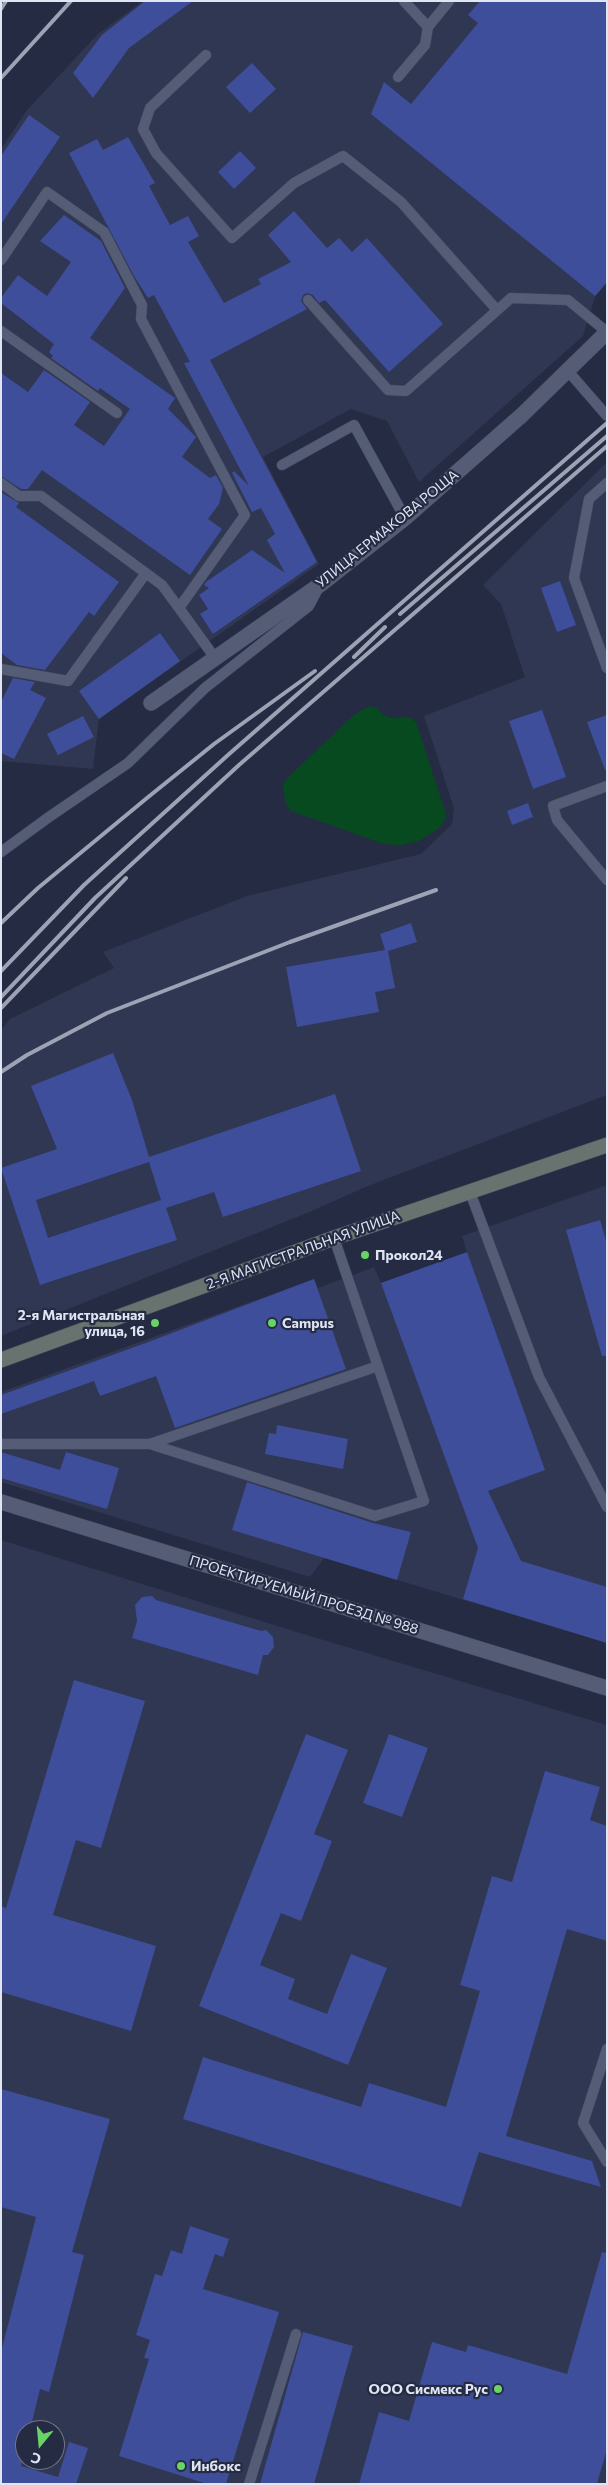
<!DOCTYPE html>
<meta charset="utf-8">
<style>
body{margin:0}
#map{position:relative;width:608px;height:2485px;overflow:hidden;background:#252b42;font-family:Commissioner,sans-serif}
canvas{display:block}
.frame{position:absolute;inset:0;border:2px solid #e0e5f4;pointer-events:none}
.north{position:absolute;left:15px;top:2420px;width:50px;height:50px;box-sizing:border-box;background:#252b42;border:1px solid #707589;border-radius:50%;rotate:197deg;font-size:14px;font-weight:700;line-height:20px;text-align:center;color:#e0e5f4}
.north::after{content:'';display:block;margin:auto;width:18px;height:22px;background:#68d465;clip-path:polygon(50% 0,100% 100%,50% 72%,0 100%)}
</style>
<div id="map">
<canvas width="608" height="2485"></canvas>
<div class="frame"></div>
<div class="north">С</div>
</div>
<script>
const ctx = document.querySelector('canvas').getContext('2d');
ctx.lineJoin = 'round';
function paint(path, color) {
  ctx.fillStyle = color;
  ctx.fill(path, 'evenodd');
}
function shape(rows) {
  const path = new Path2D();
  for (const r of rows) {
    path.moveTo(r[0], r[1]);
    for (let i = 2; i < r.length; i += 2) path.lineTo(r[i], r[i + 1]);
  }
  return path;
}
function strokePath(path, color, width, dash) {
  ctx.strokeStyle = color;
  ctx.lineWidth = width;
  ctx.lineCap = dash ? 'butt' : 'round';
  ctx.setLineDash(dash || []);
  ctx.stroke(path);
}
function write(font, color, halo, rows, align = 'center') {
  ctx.font = font + ' Commissioner,sans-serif';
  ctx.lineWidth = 4.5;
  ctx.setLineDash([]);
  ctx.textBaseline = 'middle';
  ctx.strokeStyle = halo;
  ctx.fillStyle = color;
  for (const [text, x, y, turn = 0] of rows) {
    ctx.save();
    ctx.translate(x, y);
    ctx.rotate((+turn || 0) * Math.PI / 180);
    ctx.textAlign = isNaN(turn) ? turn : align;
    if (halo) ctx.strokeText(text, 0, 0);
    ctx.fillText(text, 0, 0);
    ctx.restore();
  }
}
paint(shape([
 [143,1,607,1,607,283,595,297,583,336,419,482,387,421,351,409,263,457,319,564,99,719,93,769,1,761,1,149,27,110,98,34],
 [607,462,607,1095,368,1186,307,1213,1,1336,1,1030,10,1019,114,968,103,952,247,896,421,854,452,824,454,808,424,716,525,677,501,604,483,585],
 [607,1185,607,1643,324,1558,310,1577,1,1482,1,1392,314,1279,318,1288,374,1267,381,1283,467,1253,462,1236],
 [1,1540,287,1629,607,1725,607,2484,1,2484],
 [25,2430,55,2430,55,2460,25,2460]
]), '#2f3752');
paint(shape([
 [369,706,377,708,383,715,391,718,409,717,416,722,446,814,444,822,439,828,419,841,401,845,384,844,291,811,286,805,283,788,285,780,355,714]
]), '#074a20');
paint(shape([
 [145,1,193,1,129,48,93,98,73,73,102,35],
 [480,1,607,1,607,282,595,296,371,114,384,82,411,104,478,23,468,15],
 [252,63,276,89,250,113,226,87],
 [29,115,60,137,1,224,1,156],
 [128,137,155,183,149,186,170,225,188,216,199,236,188,242,224,303,261,284,258,279,291,262,268,235,294,211,327,248,339,238,352,252,367,238,443,324,389,372,325,300,319,303,313,295,307,293,303,295,301,301,307,309,210,360,317,562,213,634,200,614,208,609,199,595,209,588,204,585,206,582,252,550,285,573,267,540,275,534,261,508,252,512,232,473,234,471,249,486,184,363,190,362,154,295,148,298,134,276,69,153,97,139,103,150],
 [240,151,256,168,234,189,218,172],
 [64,215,101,241,125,288,90,338,175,398,168,409,196,437,182,457,210,478,216,475,223,488,219,504,208,519,222,529,190,575,42,470,28,489,21,489,1,476,1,373,28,392,44,370,90,402,74,425,104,446,130,409,100,388,98,391,51,358,53,356,49,352,54,344,1,303,1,298,18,275,47,296,71,262,40,241],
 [1,492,19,503,16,507,119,582,94,616,89,612,45,670,17,665,1,653],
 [560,581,576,625,557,632,541,588],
 [160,633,180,661,99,719,79,691],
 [13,678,35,682,30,690,46,698,14,759,1,753,1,702],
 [542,710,566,777,533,789,509,721],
 [607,715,607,770,605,770,587,722],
 [83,716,94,737,58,755,47,734],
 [528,803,533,817,512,825,507,811],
 [411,923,417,942,388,951,395,988,375,992,379,1012,297,1027,286,967,385,950,380,934],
 [113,1053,132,1100,149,1157,335,1094,361,1171,223,1217,214,1192,166,1208,177,1240,40,1285,1,1168,57,1149,31,1086],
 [149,1162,161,1200,48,1238,36,1200],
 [600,1220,607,1244,607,1356,602,1356,566,1230],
 [467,1252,545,1470,488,1491,521,1561,607,1587,607,1643,463,1599,478,1548,381,1283],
 [314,1279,346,1369,175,1428,156,1376,100,1396,94,1381,1,1414,1,1395,143,1344],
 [277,1425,348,1439,343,1469,265,1454,269,1433,276,1434],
 [1,1452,60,1470,66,1452,119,1468,107,1509,1,1478],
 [247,1482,373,1523,411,1532,397,1580,232,1530],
 [152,1596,156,1600,261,1631,266,1630,273,1637,274,1647,268,1655,263,1655,258,1675,132,1638,137,1621,135,1605,142,1597],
 [74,1680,145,1701,101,1848,76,1840,53,1915,156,1946,131,2031,1,1992,1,1906,6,1908],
 [306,1734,348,1750,314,1834,332,1841,301,1921,281,1913,260,1965,295,1979,288,1999,327,2014,351,1954,387,1968,348,2065,199,2006],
 [389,1734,428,1748,402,1817,363,1803],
 [545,1771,600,1787,590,1820,607,1826,607,1941,567,1929,506,2136,592,2161,601,2187,479,2152,461,2207,183,2119,203,2057,361,2107,369,2083,446,2107,480,1991,460,1985,492,1876,512,1882],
 [1,2089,110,2119,72,2252,84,2255,49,2392,40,2389,30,2430,25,2430,25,2451,21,2466,58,2477,69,2442,88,2448,76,2484,1,2484,1,2352,36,2217,1,2207],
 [190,2226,229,2239,223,2257,215,2254,203,2289,279,2312,226,2484,207,2484,119,2456,149,2359,144,2358,150,2340,136,2335,155,2274,162,2276,171,2250,182,2254],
 [602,2252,607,2253,607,2449,597,2484,359,2484,379,2412,409,2421,432,2342,466,2352,468,2345,567,2374],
 [303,2332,353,2346,314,2484,260,2484]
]), '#3e4e9a');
const lane = shape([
 [404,1,428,27],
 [206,55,150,108,143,129,156,153,232,238,294,183,343,156,401,202,497,310],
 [398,77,425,45,428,27,449,1],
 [1,260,47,192,104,232,142,305,141,319,245,515,179,608,215,658],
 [308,300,388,390,406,391,511,298,568,300,607,332],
 [1,331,117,413],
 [568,371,607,416],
 [282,465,354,425,405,518],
 [1,483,19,496,41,496,162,585,179,608],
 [607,483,589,499,574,578,607,668],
 [1,669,68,681,146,573],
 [607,786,553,806,557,820,607,880],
 [1,852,49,817,128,763,205,688,309,606,319,587],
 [470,1192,539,1377,607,1507],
 [1,1444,150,1444,375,1516,424,1501,334,1238],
 [150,1444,378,1366],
 [607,2049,583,2123,607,2162],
 [249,2484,296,2334]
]);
const street = shape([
 [151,703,321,584,405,518,522,415,607,332],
 [1,1502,607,1688]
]);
const secondary = shape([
 [1,1360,334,1238,607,1145]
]);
strokePath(lane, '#454a5d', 11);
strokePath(street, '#454a5d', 16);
strokePath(secondary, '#454a5d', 16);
strokePath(lane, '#555d76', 10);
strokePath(street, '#555d76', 15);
strokePath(secondary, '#68736f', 15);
strokePath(shape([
 [1,9,6,1],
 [1,78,71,1],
 [400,614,607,436],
 [354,657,385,627],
 [1,923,38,888,147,798,214,744,315,671],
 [1,971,84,885,228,755,607,423],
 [1,997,95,898,239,765,607,446],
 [1,1008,126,878],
 [1,1072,27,1055,107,1013,290,942,436,890]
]), '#9da2b4', 4);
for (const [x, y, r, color] of [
 [365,1255,5,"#68d465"],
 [155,1323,5,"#68d465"],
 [272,1323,5,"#68d465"],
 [498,2389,5,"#68d465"],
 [181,2466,5,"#68d465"]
]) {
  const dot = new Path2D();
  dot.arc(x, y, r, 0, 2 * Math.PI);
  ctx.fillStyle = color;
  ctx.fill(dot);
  strokePath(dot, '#252b42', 2);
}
write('14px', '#e0e5f4', '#252b42', [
 ["УЛИЦА ЕРМАКОВА РОЩА",387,529,-39],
 ["2-Я МАГИСТРАЛЬНАЯ УЛИЦА",303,1250,-20],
 ["ПРОЕКТИРУЕМЫЙ ПРОЕЗД № 988",304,1595,17]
]);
write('bold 14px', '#e0e5f4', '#252b42', [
 ["Прокол24",375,1255],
 ["2-я Магистральная",145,1315,"right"],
 ["улица, 16",145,1331,"right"],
 ["Campus",282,1323],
 ["ООО Сисмекс Рус",488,2389,"right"],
 ["Инбокс",191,2466]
], 'left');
</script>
